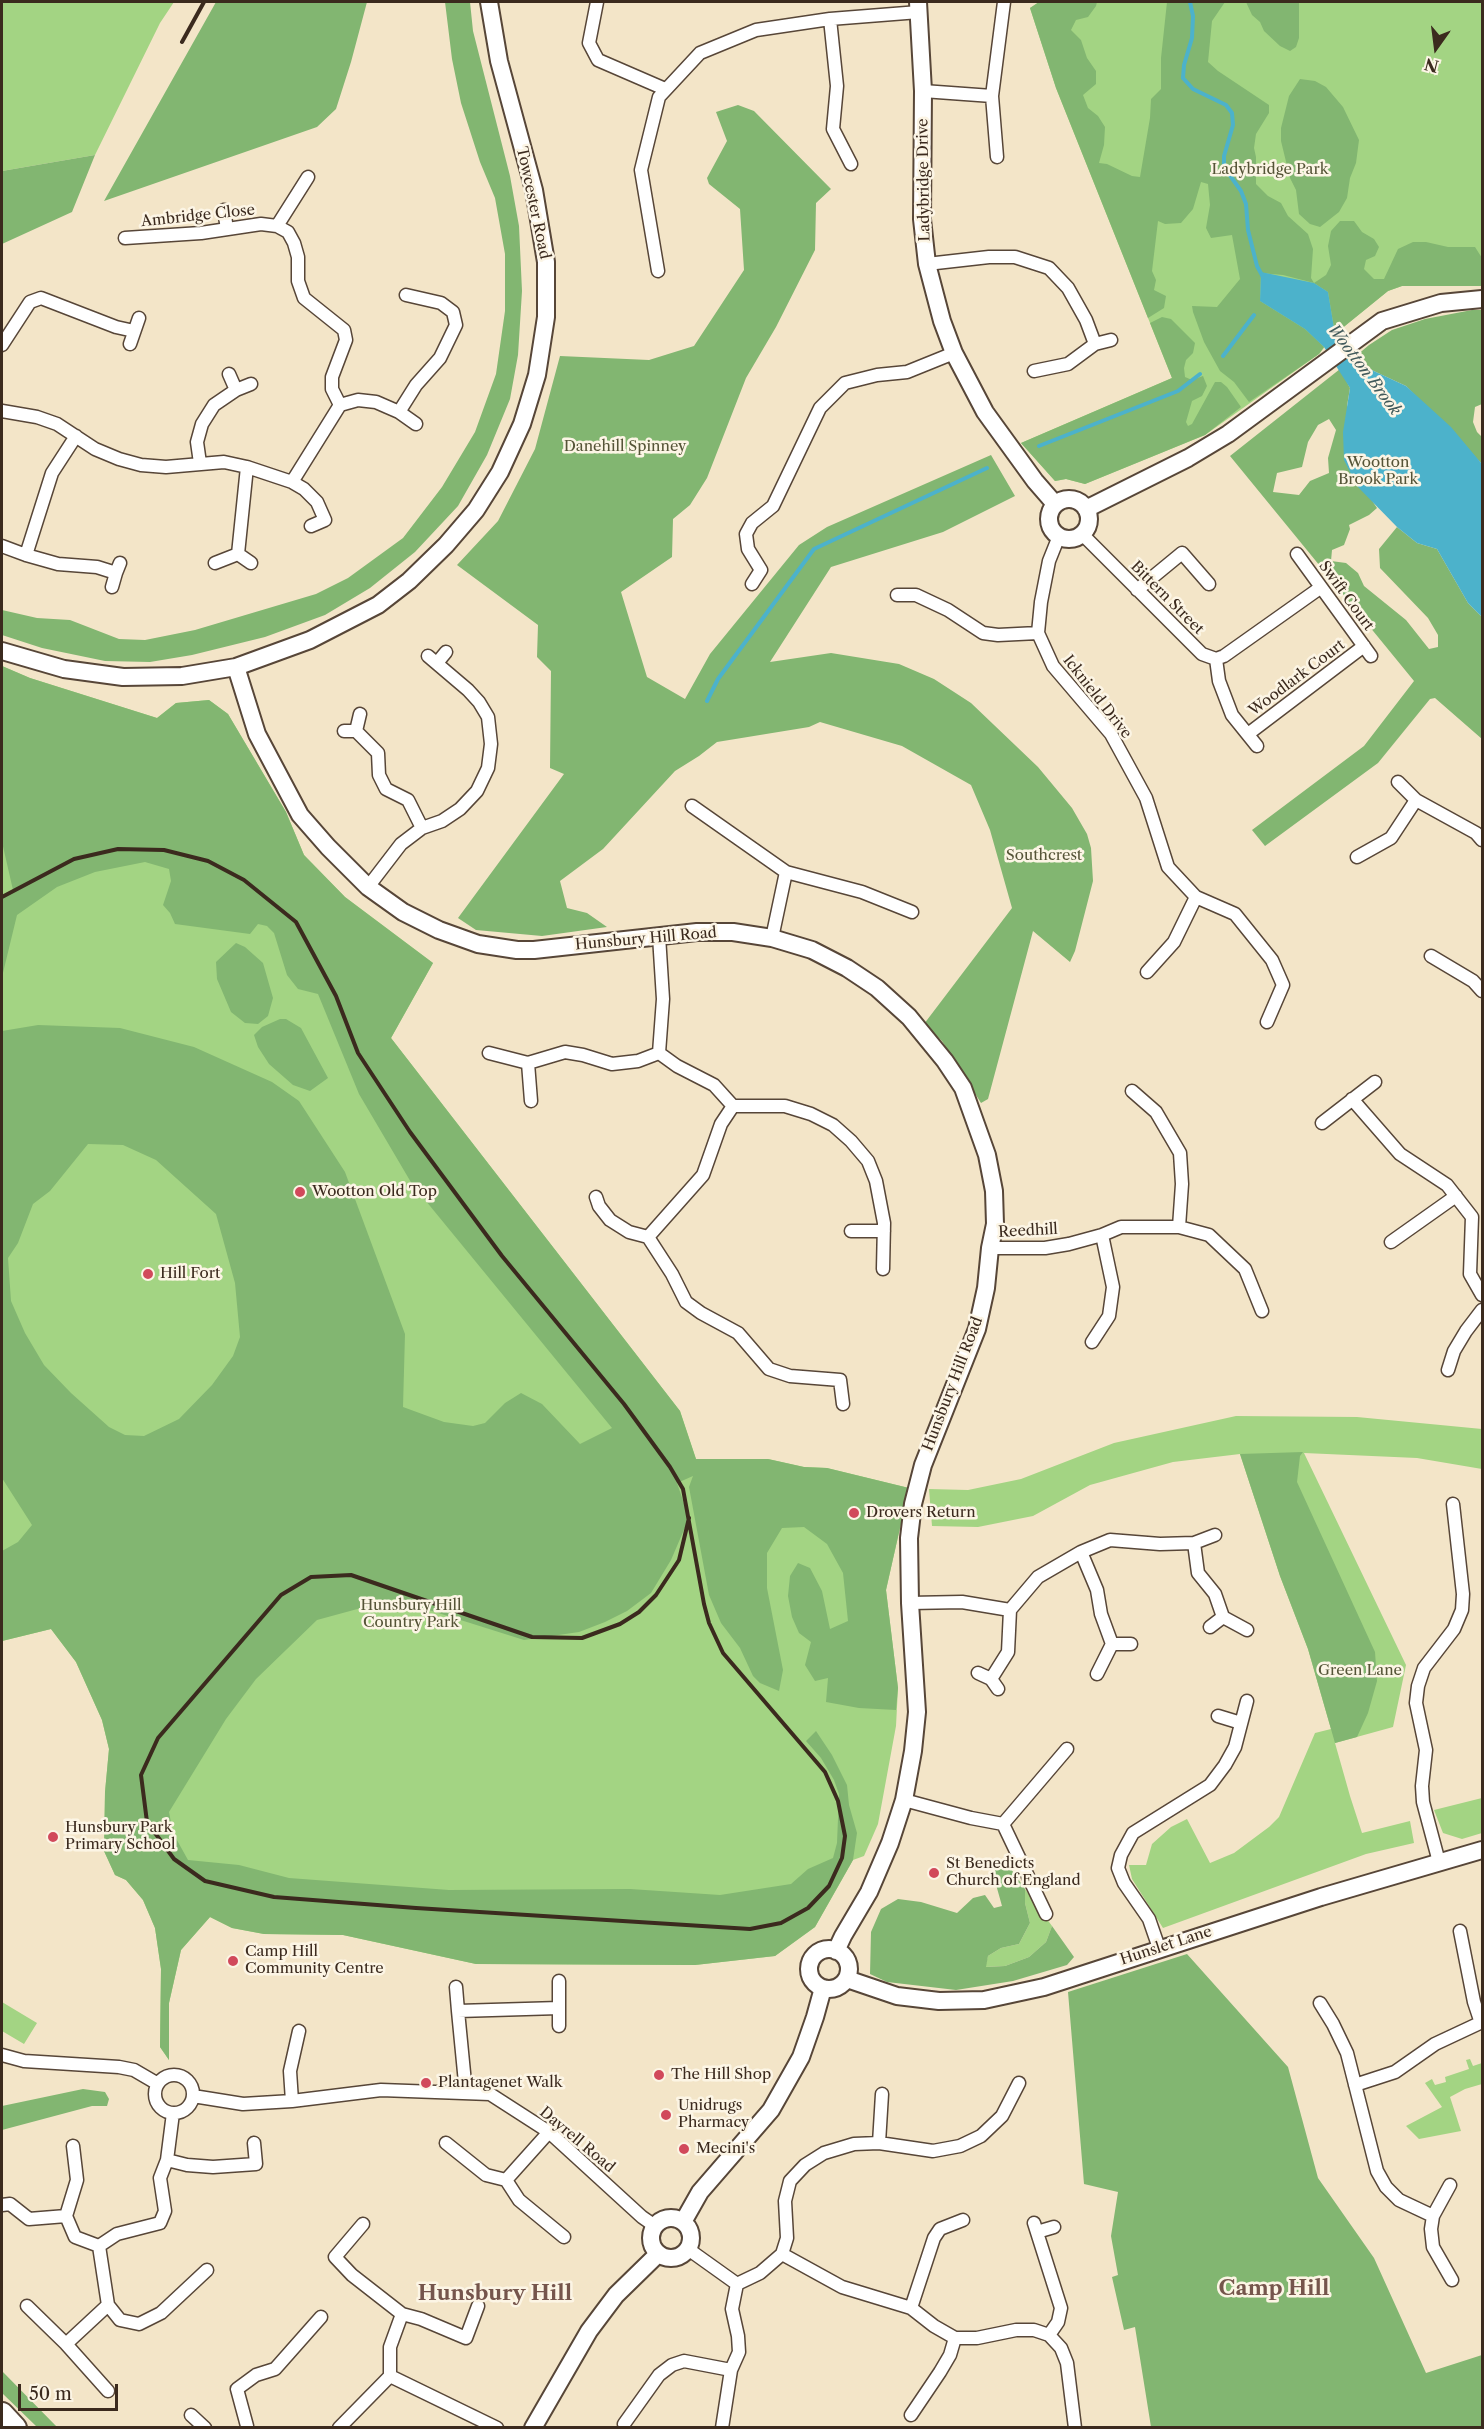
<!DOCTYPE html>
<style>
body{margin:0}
#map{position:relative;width:1484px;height:2429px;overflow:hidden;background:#f3e5c8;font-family:"Libre Caslon Text",serif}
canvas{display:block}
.frame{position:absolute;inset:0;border:3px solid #3b2a1e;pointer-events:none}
.north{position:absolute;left:1406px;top:18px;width:60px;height:60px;-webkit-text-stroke:4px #fcf5e5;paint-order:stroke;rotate:194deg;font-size:16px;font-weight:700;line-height:24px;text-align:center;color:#3b2a1e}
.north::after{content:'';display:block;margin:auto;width:21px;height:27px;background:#3b2a1e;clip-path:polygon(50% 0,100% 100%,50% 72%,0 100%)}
.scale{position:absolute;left:18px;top:2384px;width:100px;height:27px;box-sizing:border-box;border:3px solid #3b2a1e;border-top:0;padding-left:8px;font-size:18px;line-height:21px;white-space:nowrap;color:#3b2a1e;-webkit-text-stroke:4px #fcf5e5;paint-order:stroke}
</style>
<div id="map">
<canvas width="1484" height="2429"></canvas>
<div class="frame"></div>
<div class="north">N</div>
<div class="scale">50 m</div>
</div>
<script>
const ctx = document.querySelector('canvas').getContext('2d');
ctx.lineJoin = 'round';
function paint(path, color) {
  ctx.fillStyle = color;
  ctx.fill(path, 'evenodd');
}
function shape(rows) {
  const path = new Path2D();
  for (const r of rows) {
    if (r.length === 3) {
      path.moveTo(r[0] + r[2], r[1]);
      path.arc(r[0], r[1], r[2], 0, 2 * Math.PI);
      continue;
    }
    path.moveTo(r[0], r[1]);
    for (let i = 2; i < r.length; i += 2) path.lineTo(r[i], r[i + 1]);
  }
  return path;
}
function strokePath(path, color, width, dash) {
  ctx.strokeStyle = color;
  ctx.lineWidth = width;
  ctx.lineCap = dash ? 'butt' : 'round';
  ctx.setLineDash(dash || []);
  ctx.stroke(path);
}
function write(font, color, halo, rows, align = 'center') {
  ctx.font = font + ' "Libre Caslon Text",serif';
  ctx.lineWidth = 5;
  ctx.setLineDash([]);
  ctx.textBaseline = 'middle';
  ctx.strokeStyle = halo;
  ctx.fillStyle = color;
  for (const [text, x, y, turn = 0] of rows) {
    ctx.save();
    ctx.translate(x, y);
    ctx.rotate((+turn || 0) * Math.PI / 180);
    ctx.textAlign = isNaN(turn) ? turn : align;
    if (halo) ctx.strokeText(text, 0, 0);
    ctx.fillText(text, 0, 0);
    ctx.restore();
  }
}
paint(shape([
 [2,2,174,2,160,23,95,155,2,171],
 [1039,2,1482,2,1482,286,1402,286,1388,291,1335,334,1319,354,1205,435,1085,484,1066,479,1055,481,1021,443,1172,378,1056,88,1030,8],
 [2,666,30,678,157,718,176,703,209,700,228,714,286,812,304,855,345,897,433,963,391,1038,680,1411,696,1459,768,1459,804,1467,827,1468,909,1488,886,1590,898,1688,896,1726,878,1824,864,1856,853,1860,815,1927,775,1956,695,1965,476,1964,343,1935,264,1934,232,1928,210,1917,181,1950,169,2003,169,2060,160,2047,161,1969,155,1928,143,1900,126,1880,115,1875,104,1851,105,1792,109,1749,102,1720,76,1662,51,1629,2,1641],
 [1236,1416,1357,1417,1482,1429,1482,1469,1417,1458,1304,1453,1406,1665,1393,1727,1335,1743,1350,1796,1362,1833,1410,1821,1414,1843,1366,1854,1163,1928,1132,1879,1129,1865,1146,1865,1152,1844,1171,1827,1187,1819,1210,1863,1234,1853,1269,1827,1279,1817,1315,1733,1331,1729,1308,1649,1280,1576,1240,1454,1173,1462,1090,1485,1033,1516,978,1527,932,1526,929,1489,968,1490,1021,1479,1114,1443],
 [1482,1798,1482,1833,1462,1839,1443,1833,1434,1810],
 [1025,1889,1052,1926,1046,1942,1029,1957,1005,1966,985,1967,988,1956,1001,1948,1019,1944,1030,1923,1025,1903],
 [2,2002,37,2023,24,2044,2,2031],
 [1470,2059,1473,2066,1482,2063,1482,2084,1465,2089,1450,2097,1461,2131,1419,2139,1406,2126,1442,2107,1425,2083,1432,2079,1435,2085,1446,2082,1445,2077,1469,2069,1466,2060]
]), '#a3d483');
paint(shape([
 [216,2,367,2,351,62,336,109,317,127,104,201],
 [445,2,470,2,473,31,510,176,519,226,522,291,518,355,510,399,487,455,458,506,415,552,370,588,325,615,265,637,192,655,150,662,105,661,42,648,2,635,2,610,37,618,70,620,119,639,145,640,195,630,316,594,348,578,403,538,442,487,475,432,496,374,505,311,505,254,495,198,480,162,461,103,452,59],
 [1039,2,1097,2,1096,6,1088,17,1076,20,1071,30,1081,40,1087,58,1096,71,1096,84,1083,95,1088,108,1098,116,1105,127,1104,145,1099,163,1107,164,1132,176,1140,177,1150,118,1151,99,1161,89,1161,58,1167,2,1225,2,1212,21,1208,62,1218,71,1269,105,1269,113,1256,134,1254,148,1256,157,1256,184,1268,196,1281,203,1288,216,1308,234,1313,249,1311,278,1314,283,1326,275,1331,265,1328,246,1331,231,1340,221,1354,221,1362,232,1374,239,1379,247,1375,256,1366,260,1364,269,1374,279,1384,279,1398,249,1413,242,1426,242,1448,247,1475,247,1482,258,1482,286,1402,286,1388,291,1335,334,1328,292,1314,283,1283,275,1261,273,1260,301,1305,329,1324,347,1319,354,1249,402,1234,382,1220,371,1204,342,1193,312,1192,306,1217,307,1240,279,1232,235,1211,238,1206,228,1210,205,1208,184,1201,182,1193,209,1181,223,1165,224,1158,221,1152,271,1156,280,1154,290,1166,296,1164,308,1148,318,1056,88,1030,8],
 [1246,2,1299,2,1299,38,1296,47,1290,51,1280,46,1264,31,1260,22,1252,15],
 [1300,79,1315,81,1326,87,1343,107,1359,140,1356,163,1350,178,1347,198,1339,212,1320,227,1310,224,1299,214,1296,190,1290,178,1281,141,1281,128,1289,96],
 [738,105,754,111,831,189,816,203,815,250,776,327,746,378,707,478,690,505,673,519,672,557,621,592,647,677,685,699,710,654,799,545,827,527,991,455,1015,496,943,532,831,567,770,662,831,653,899,664,934,679,971,703,1038,767,1072,808,1087,834,1091,848,1093,881,1075,951,1070,962,1033,931,988,1099,981,1103,942,1041,924,1024,1012,908,990,830,971,785,902,746,820,722,809,727,717,742,699,756,675,771,603,849,560,881,567,908,587,913,607,927,542,936,476,930,458,918,564,774,550,768,551,671,537,657,538,625,457,565,498,521,535,449,560,356,649,360,694,346,744,270,740,209,709,184,707,178,727,141,716,112],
 [95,155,72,212,2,244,2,171],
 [1472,310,1482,310,1482,404,1475,407,1473,422,1477,432,1482,437,1482,464,1406,386,1363,366,1355,360,1356,356,1369,345,1392,330,1425,319],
 [1162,317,1171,319,1195,343,1193,353,1186,360,1184,368,1185,377,1192,380,1203,376,1207,386,1202,396,1192,401,1186,422,1188,426,1192,424,1215,382,1221,382,1227,387,1241,407,1205,435,1085,484,1066,479,1055,481,1021,443,1172,378,1150,323],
 [1340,369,1350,388,1347,406,1373,502,1377,508,1369,515,1349,525,1350,529,1344,545,1332,550,1331,561,1346,563,1358,573,1364,586,1406,620,1429,649,1438,647,1438,635,1428,618,1380,568,1379,549,1397,527,1417,543,1437,549,1468,603,1482,617,1482,739,1435,698,1430,699,1378,763,1265,846,1252,830,1364,746,1414,681,1230,456],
 [1329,419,1336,430,1328,458,1329,473,1310,481,1299,495,1273,492,1277,473,1302,467,1308,442,1318,425],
 [2,666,30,678,157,718,176,703,209,700,228,714,286,812,304,855,345,897,433,963,391,1038,680,1411,696,1459,768,1459,804,1467,827,1468,909,1488,886,1590,898,1688,896,1710,859,1708,826,1702,828,1678,815,1681,805,1665,811,1642,799,1633,792,1617,788,1596,790,1576,798,1563,810,1568,822,1591,830,1629,848,1621,843,1573,827,1544,804,1527,782,1528,767,1553,767,1588,783,1670,779,1691,760,1683,753,1676,740,1648,721,1623,709,1595,689,1487,693,1476,677,1483,689,1518,671,1560,651,1593,627,1611,605,1622,579,1632,524,1640,394,1599,317,1620,256,1679,226,1719,169,1812,173,1833,188,1860,239,1865,289,1878,449,1890,630,1889,720,1895,791,1884,808,1869,833,1858,837,1843,839,1794,834,1780,821,1758,806,1741,816,1731,832,1755,847,1785,849,1805,857,1833,853,1860,815,1927,775,1956,695,1965,476,1964,343,1935,264,1934,232,1928,210,1917,181,1950,169,2003,169,2060,160,2047,161,1969,155,1928,143,1900,126,1880,115,1875,104,1851,105,1792,109,1749,102,1720,76,1662,51,1629,2,1641,2,1551,18,1542,32,1525,2,1478,2,1031,38,1025,120,1028,194,1047,272,1082,299,1101,345,1172,405,1334,403,1407,444,1422,473,1426,485,1423,505,1403,521,1393,542,1404,580,1444,612,1428,412,1184,359,1094,318,994,298,989,287,975,274,933,267,926,258,924,250,934,175,924,170,913,163,905,171,881,169,869,145,862,95,872,57,887,17,915,2,977,2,897,13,890,2,842],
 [88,1144,123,1145,156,1160,216,1214,235,1283,240,1337,233,1356,212,1385,179,1419,144,1436,125,1435,109,1427,71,1393,44,1365,25,1333,11,1301,8,1258,18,1243,33,1204,50,1191],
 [236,943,245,947,263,963,273,998,268,1016,258,1024,245,1023,231,1012,217,979,216,962],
 [280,1019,286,1019,301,1028,328,1078,310,1091,293,1085,269,1064,258,1047,254,1035,262,1027],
 [1303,1452,1300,1456,1297,1482,1375,1652,1377,1681,1368,1713,1357,1737,1335,1743,1308,1649,1280,1576,1240,1454],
 [1004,1859,1025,1889,1025,1903,1030,1923,1019,1944,1001,1948,988,1956,986,1967,1005,1966,1029,1957,1046,1942,1052,1926,1074,1957,1067,1965,1013,1981,956,1990,887,1982,870,1974,871,1932,881,1909,898,1899,921,1902,957,1913,973,1898,985,1895,994,1908,1002,1906,995,1881,995,1862],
 [1187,1954,1288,2067,1318,2178,1374,2258,1426,2373,1482,2355,1482,2427,1151,2427,1135,2327,1124,2330,1112,2277,1118,2275,1111,2236,1118,2192,1084,2184,1068,1992],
 [83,2089,105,2092,109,2099,107,2106,92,2106,2,2130,2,2106],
 [2,2371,57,2427,37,2427,2,2393]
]), '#82b671');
paint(shape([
 [1261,272,1314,283,1328,292,1335,334,1355,360,1363,366,1406,386,1451,427,1482,464,1482,617,1468,603,1437,549,1417,543,1397,527,1357,486,1344,460,1343,432,1350,388,1324,347,1305,329,1260,301]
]), '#4cb2cb');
strokePath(shape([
 [1190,2,1193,16,1192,38,1184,65,1183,78,1193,89,1226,105,1232,113,1233,125,1224,156,1224,167,1241,191,1246,204,1248,230,1257,266,1263,277],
 [1223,356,1254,315],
 [1039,446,1178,391,1200,374],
 [707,701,718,679,814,549,987,468]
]), '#4cb2cb', 4);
const street = shape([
 [597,2,589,43,598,60,665,89],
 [830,19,837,86,833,129,851,164],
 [923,91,992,96],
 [997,157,992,96,1004,2],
 [224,210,227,229],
 [277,226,308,177],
 [125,238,201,233,261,224,277,226,288,232,294,243,298,257,298,281,304,298,344,330,346,340,332,377,332,389,340,405],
 [927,264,989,257,1015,257,1049,268,1068,288,1086,320,1095,344,1068,364,1034,371],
 [658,271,641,170,659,97,700,53,756,30,830,19,919,12],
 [130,344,139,318],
 [1095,344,1111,340],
 [2,345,30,302,41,298,116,327,134,331],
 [229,374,236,390],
 [2,411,37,417,57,424,95,449,119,459,141,465,166,467,224,462,247,467,292,482,304,489,317,502,325,520,311,526],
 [399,412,416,385,440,358,456,325,453,312,441,303,406,295],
 [200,463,197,442,202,424,214,405,236,390,251,384],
 [292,482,340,405,358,400,376,402,399,412,416,424],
 [1082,534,1202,654,1216,659,1219,681,1232,715,1257,746],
 [1059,536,1049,561,1041,602,1038,633,1053,666,1111,734,1146,798,1168,867,1196,897,1235,914,1272,960,1283,985,1267,1022],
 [2,546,26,555,58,564,97,567,116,573,120,563],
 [238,554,251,563],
 [1297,554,1371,656],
 [26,555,52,473,76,436],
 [215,563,238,554,247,467],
 [752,584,761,570,748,549,746,534,752,523,773,506,820,408,845,383,877,375,907,372,954,353],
 [112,587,116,573],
 [1137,590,1182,553,1209,584],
 [897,595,916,595,948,610,983,633,998,635,1038,633],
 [1216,659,1224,656,1320,588],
 [437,663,446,652],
 [344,731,356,731,378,753,379,775,386,789,408,800,422,828],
 [356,731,360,714],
 [1248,734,1364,646],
 [1398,782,1416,800,1476,833,1482,840],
 [692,806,786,872,862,892,912,912],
 [1357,857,1391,838,1416,800],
 [368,887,401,844,422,828,442,821,460,809,477,791,488,768,491,744,488,717,479,702,468,690,428,656],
 [772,938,786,872],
 [1431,956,1473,981,1482,991],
 [1147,972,1174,942,1196,897],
 [489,1053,528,1063,565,1052,583,1055,612,1064,638,1061,659,1053],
 [659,1053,663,999,659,936],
 [528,1063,531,1101],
 [1132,1091,1156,1112,1180,1153,1182,1184,1179,1227,1209,1235,1245,1269,1262,1311],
 [1352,1099,1400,1154,1447,1185,1472,1217,1470,1274,1482,1295],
 [733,1106,785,1106,811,1114,833,1125,851,1141,868,1161,876,1181,884,1223,883,1269],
 [1322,1123,1375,1082],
 [596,1197,599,1206,610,1220,629,1232,648,1237,672,1274,686,1302,701,1313,738,1333,769,1369,790,1376,840,1380,843,1404],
 [851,1231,884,1231],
 [648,1237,703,1175,721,1124,733,1106,714,1085,677,1066,659,1053],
 [1391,1242,1456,1196],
 [990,1248,1045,1248,1069,1244,1102,1235,1121,1227,1179,1227],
 [1092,1342,1109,1316,1113,1287,1102,1235],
 [1448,1370,1454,1351,1466,1331,1482,1310],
 [1194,1543,1198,1573,1215,1594,1223,1617,1247,1630],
 [1081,1552,1097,1590,1101,1614,1112,1644,1097,1674],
 [910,1603,962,1602,1010,1610],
 [1210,1627,1223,1617],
 [1112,1644,1131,1644],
 [978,1673,991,1679,998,1689],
 [991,1679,1008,1652,1010,1610,1038,1577,1081,1552,1110,1540,1160,1544,1194,1543,1215,1535],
 [1218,1716,1241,1723],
 [904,1800,971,1818,1003,1824,1067,1749],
 [1003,1824,1046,1914],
 [1439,1862,1423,1802,1422,1786,1426,1750,1416,1703,1418,1686,1424,1668,1454,1629,1462,1610,1463,1594,1453,1504],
 [1460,1931,1474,2002,1481,2023],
 [1159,1948,1149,1919,1124,1883,1118,1868,1121,1855,1133,1833,1210,1785,1225,1765,1235,1747,1247,1701],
 [456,1987,458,2011],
 [1320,2003,1333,2024,1347,2053,1377,2171,1386,2187,1399,2200,1433,2216],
 [559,2008,559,1981],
 [2,2055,24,2061,119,2067,134,2070,158,2084],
 [174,2094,19],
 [1355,2085,1395,2072,1435,2044,1482,2022],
 [466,2093,458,2011,559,2008,559,2026],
 [193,2096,243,2104,292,2101,381,2090,490,2094,549,2132,642,2217,655,2226],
 [292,2101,290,2071,299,2031],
 [173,2113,167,2160,160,2178,165,2211,160,2223,117,2234,99,2246,108,2305,120,2320,139,2324,161,2313,207,2270],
 [446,2143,486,2175,506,2180,519,2200,564,2237],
 [879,2143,882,2094],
 [73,2146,77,2180,66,2216,75,2237,99,2246],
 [167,2160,187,2165,213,2167,256,2164,254,2143],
 [506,2180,549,2132],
 [1450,2185,1433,2216,1431,2229,1433,2247,1452,2280],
 [2,2205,10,2204,29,2219,66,2216],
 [1034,2223,1061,2308,1058,2322,1049,2335],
 [363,2224,335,2257,352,2275,402,2314],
 [1037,2232,1054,2227],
 [688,2249,737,2284],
 [782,2254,842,2287,911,2308,934,2326,955,2338,977,2338,1016,2330,1034,2330,1049,2335,1061,2348,1067,2363,1075,2428],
 [737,2284,760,2273,782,2254,787,2238,785,2201,790,2181,805,2165,824,2153,854,2144,879,2143,933,2151,960,2146,981,2136,1002,2116,1019,2083],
 [27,2306,66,2344,108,2391],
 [911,2308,934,2238,940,2229,963,2220],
 [66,2344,108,2305],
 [390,2376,390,2347,402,2314,421,2319,466,2338,478,2306],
 [390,2376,497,2428],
 [191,2415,205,2428],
 [911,2415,940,2372,950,2355,955,2338],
 [624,2424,659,2375,672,2365,684,2361,731,2370],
 [247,2426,237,2389,256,2375,275,2369,321,2317],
 [339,2428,390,2376],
 [722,2428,731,2370,739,2352,738,2336,732,2309,737,2284]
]);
const secondary = shape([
 [918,2,923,91,922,219,927,264,942,321,954,353,985,412,1035,481,1055,504],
 [1069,519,20],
 [1086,509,1188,458,1228,434,1382,321,1441,303,1482,299],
 [2,651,64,669,123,677,182,676,236,667,310,640,378,605,409,581,446,545,476,510,500,472,522,424,537,375,546,317,546,262,534,190,499,61,489,2],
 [236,667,257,734,300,815,328,847,368,887,403,912,439,930,478,944,517,950,534,950,697,932,733,932,772,938,812,950,847,968,877,988,909,1017,945,1061,963,1088,987,1155,994,1191,995,1224,990,1248,986,1288,977,1329,923,1465,913,1504,909,1538,910,1603,917,1712,913,1751,904,1800,890,1843,869,1892,843,1936,836,1951],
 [829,1969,20],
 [847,1979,897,1996,939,2001,984,2000,1044,1987,1321,1897,1482,1850],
 [671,2238,20],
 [683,2222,700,2192,771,2110,801,2057,815,2017,823,1988],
 [533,2428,589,2331,616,2295,658,2254]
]);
const highway = shape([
 [2,2414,15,2428]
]);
strokePath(street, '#574638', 15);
strokePath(secondary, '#574638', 20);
strokePath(highway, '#574638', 26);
strokePath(street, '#fff', 12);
strokePath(secondary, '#fff', 16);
strokePath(highway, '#fff', 22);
strokePath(shape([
 [182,42,204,2],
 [2,897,74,859,118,849,164,850,208,861,244,880,296,922,336,996,358,1053,410,1132,502,1256,624,1404,670,1467,683,1489,704,1604,709,1623,723,1653,825,1772,838,1801,845,1836,842,1858,829,1886,808,1908,781,1923,750,1929,416,1908,274,1897,205,1881,174,1859,147,1822,141,1775,158,1738,281,1595,311,1577,351,1575,532,1637,582,1638,620,1624,639,1612,656,1595,679,1560,689,1518]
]), '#3b2a1e', 4);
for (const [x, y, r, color] of [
 [300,1192,6,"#d1495b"],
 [148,1274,6,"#d1495b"],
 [854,1513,6,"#d1495b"],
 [53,1837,6,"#d1495b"],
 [934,1873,6,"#d1495b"],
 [233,1961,6,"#d1495b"],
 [659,2075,6,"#d1495b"],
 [426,2083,6,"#d1495b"],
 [666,2115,6,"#d1495b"],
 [684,2149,6,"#d1495b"]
]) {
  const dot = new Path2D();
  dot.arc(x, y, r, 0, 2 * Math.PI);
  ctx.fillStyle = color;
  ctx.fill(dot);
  strokePath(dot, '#fcf5e5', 2);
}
write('15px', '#555437', '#fcf5e5', [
 ["Ladybridge Park",1270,170],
 ["Danehill Spinney",625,447],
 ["Wootton",1378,463],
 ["Brook Park",1378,480],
 ["Southcrest",1044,856],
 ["Hunsbury Hill",411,1606],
 ["Country Park",411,1623],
 ["Green Lane",1360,1671]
]);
write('15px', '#3b2a1e', '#fcf5e5', [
 ["Ladybridge Drive",924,180,-91],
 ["Towcester Road",533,203,78],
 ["Ambridge Close",198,216,-6],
 ["Swift Court",1346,596,54],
 ["Bittern Street",1167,598,45],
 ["Woodlark Court",1297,678,-37],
 ["Icknield Drive",1097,697,52],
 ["Hunsbury Hill Road",646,939,-5],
 ["Reedhill",1028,1231,-3],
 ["Hunsbury Hill Road",953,1384,-69],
 ["Hunslet Lane",1166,1946,-18],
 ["Dayrell Road",577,2140,40]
]);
write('15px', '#3b2a1e', '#fcf5e5', [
 ["Wootton Old Top",312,1192],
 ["Hill Fort",160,1274],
 ["Drovers Return",866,1513],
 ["Hunsbury Park",65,1828],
 ["Primary School",65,1845],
 ["St Benedicts",946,1864],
 ["Church of England",946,1881],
 ["Camp Hill",245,1952],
 ["Community Centre",245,1969],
 ["The Hill Shop",671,2075],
 ["Plantagenet Walk",438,2083],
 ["Unidrugs",678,2106],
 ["Pharmacy",678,2123],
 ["Mecini's",696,2149]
], 'left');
write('italic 16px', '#415a5b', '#fcf5e5', [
 ["Wootton Brook",1364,370,53]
]);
write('bold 21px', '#75554c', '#fcf5e5', [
 ["Camp Hill",1274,2289],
 ["Hunsbury Hill",495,2294]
]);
</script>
